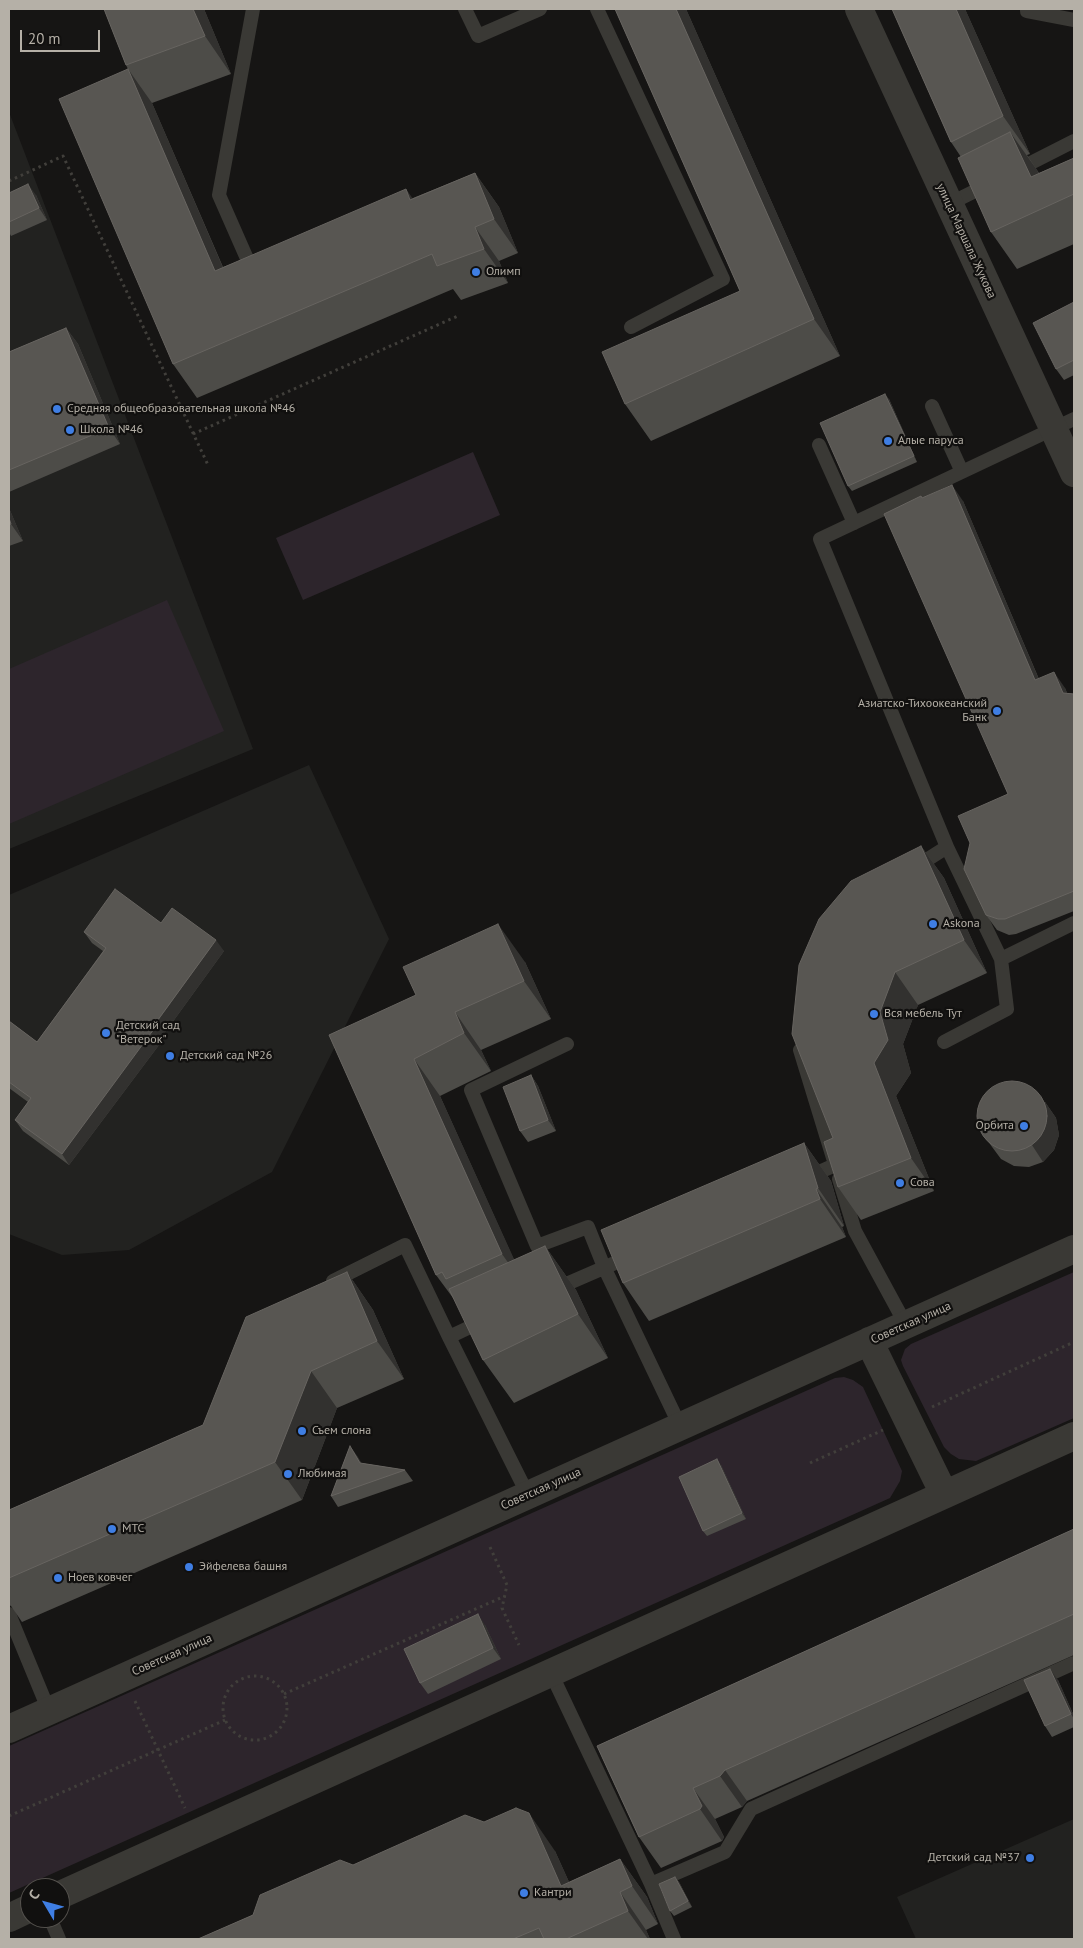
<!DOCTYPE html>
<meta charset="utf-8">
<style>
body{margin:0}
#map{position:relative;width:1083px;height:1948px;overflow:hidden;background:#161514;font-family:"PT Sans",sans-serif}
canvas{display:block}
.frame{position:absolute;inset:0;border:10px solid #b5b0a7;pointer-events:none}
.north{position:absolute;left:20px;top:1878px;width:50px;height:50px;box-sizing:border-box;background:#11100f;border:1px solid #53504c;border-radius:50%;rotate:307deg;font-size:14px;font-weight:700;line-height:20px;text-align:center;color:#b5b0a7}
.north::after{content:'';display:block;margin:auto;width:18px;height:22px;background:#3f7ee3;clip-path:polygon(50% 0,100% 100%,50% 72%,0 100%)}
.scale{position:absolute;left:20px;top:30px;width:80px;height:22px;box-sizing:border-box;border:2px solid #b5b0a7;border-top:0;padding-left:6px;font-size:15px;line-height:18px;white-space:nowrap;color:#b5b0a7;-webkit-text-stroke:4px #11100f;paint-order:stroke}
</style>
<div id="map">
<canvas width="1083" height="1948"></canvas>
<div class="frame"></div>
<div class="north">С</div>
<div class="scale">20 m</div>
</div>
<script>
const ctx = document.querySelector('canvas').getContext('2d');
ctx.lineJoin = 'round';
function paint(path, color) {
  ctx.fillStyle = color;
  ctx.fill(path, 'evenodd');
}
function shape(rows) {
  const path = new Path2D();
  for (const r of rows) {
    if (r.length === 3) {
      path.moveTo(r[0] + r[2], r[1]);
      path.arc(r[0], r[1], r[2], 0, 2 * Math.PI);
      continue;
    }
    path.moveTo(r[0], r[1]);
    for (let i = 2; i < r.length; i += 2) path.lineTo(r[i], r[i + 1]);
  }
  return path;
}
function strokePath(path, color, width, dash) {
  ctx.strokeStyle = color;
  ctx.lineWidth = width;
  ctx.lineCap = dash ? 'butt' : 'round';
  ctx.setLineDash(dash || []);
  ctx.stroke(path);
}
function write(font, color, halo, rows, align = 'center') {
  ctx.font = font + ' "PT Sans",sans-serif';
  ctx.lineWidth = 4.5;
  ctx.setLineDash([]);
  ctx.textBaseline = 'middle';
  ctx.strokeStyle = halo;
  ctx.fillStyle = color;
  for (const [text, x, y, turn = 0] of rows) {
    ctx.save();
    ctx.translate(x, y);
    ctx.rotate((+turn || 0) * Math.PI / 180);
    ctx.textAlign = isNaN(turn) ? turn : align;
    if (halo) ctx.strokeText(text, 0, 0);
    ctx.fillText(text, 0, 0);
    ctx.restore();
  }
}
paint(shape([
 [9,112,253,749,9,849],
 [309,765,389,939,272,1172,129,1250,62,1255,9,1234,9,895],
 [1074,1819,1074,1939,916,1939,897,1897]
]), '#222220');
paint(shape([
 [473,452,500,515,303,600,276,538],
 [167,600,224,731,9,824,9,669],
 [1074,1272,1074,1418,976,1461,959,1459,951,1454,944,1447,903,1366,901,1360,905,1349,911,1344],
 [844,1377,853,1380,863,1387,902,1471,900,1481,890,1498,9,1893,9,1746,835,1378]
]), '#2d252c');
strokePath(shape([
 [9,181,63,156,208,465],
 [193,434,460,315],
 [932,1407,1074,1342],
 [810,1463,883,1430],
 [490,1547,507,1585,502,1608,519,1645],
 [255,1708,32],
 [284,1694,505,1596],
 [135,1701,185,1808],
 [9,1816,225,1720]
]), '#413f3b', 3, [2.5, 4]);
strokePath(shape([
 [253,9,219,195,252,270,255,269],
 [465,9,478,36,540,9],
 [597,9,723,279,631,327],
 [1027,9,1027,11,1074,20],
 [1017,170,1074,141],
 [949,204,989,184],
 [932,406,962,472],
 [819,445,854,523],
 [947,847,820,539,1074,419],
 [914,868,947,847,1001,959],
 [944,1042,1007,1009,1001,959,1074,923],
 [567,1044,471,1090,537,1246,588,1227,604,1267,680,1426],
 [800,1050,833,1158],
 [806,1178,835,1165],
 [839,1179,855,1231,906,1325],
 [333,1281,405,1245,449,1337,528,1495],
 [555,1289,631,1256],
 [449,1337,485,1320],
 [9,1614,49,1711],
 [551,1673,651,1884,674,1939],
 [651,1884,725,1852,751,1809,1074,1663],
 [50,1918,59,1939]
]), '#3a3935', 14);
strokePath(shape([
 [859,9,1074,473],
 [869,1341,944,1494],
 [9,1729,1074,1249],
 [60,1895,1074,1436],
 [9,1918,30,1908]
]), '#3a3935', 28);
paint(shape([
 [104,9,204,9,231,74,152,103,223,267,413,198,475,173,499,207,518,253,499,261,508,283,461,300,453,289,197,398,173,364,128,69,126,65],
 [615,9,686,9,840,356,651,441,625,404,740,291],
 [892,9,965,9,1030,154,1027,155,1039,173,1074,158,1074,244,1017,269,991,232,961,157,951,142],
 [9,193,36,195,47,220,11,236,9,232],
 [1074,302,1074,375,1064,380,1056,369],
 [66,328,78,344,120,444,9,492,9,352],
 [889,399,917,462,852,491,848,486],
 [922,498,963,501,1039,679,1065,688,1067,693,1074,694,1074,911,1016,934,1009,935,997,930,986,915,1008,794],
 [9,508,23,541,9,546],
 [921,846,944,878,987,973,918,1005,903,1044,911,1073,896,1096,934,1191,861,1220,838,1187,833,1138],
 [161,923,224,951,161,1038,162,1041,69,1165,23,1131,15,1120,28,1102,9,1088,9,1021,37,1042,103,951,92,943,84,932],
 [525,962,551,1019,481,1050,491,1071,440,1096,514,1260,545,1246,576,1290,608,1358,514,1403,483,1360,456,1302,436,1275,329,1035],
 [531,1075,538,1086,556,1131,528,1142,520,1131],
 [1045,1102,1056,1118,1059,1135,1054,1150,1043,1162,1029,1167,1014,1166,1001,1159,981,1132],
 [804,1143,831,1181,844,1226,842,1227,846,1237,649,1321,623,1283],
 [347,1272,373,1310,404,1379,337,1408,302,1500,22,1622,11,1606,9,1605,9,1510,203,1425],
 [350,1446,361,1463,405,1470,413,1481,338,1507,331,1496],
 [721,1465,746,1519,707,1536,703,1531],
 [1074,1529,1074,1655,747,1801,742,1807,715,1819,724,1837,722,1841,661,1868,639,1837,597,1746],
 [485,1625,501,1659,428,1694,420,1683],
 [1058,1680,1074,1716,1074,1727,1052,1737,1045,1726],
 [555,1851,569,1882,620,1859,647,1897,658,1924,646,1930,650,1939,198,1939,253,1915,353,1865],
 [675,1877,679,1882,692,1907,674,1916,670,1911]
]), '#4d4c48');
paint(shape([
 [193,9,204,9,231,74,205,36],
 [676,9,686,9,840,356,814,319],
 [956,9,965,9,1030,154,1003,116],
 [128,69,152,103,239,305,215,271],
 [1010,132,1037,170,1052,204,1031,177],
 [475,173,499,207,518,253,494,219],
 [28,184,36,195,47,220,39,208],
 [406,189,430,223,410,200],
 [475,227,499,261,508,283,484,249],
 [66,328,78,344,120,444,109,428],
 [885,394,889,399,917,462,914,456],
 [952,485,963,501,1046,696,1035,680],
 [9,508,23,541,11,524,9,518],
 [1054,672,1065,688,1074,709,1063,693],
 [921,846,944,878,987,973,964,940],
 [498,924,525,962,551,1019,524,981],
 [216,940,224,951,161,1038,162,1041,69,1165,62,1154],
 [895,972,918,1005,903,1044,911,1073,896,1096,934,1191,911,1158,874,1063,880,1012],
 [455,1012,481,1050,491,1071,464,1033],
 [414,1059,440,1096,529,1292,502,1254],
 [531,1075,538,1086,556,1131,548,1120],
 [1045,1102,1056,1118,1059,1135,1054,1150,1043,1162,1032,1145],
 [804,1143,831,1181,844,1226,818,1188],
 [816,1189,842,1227,846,1237,820,1199],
 [545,1246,576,1290,608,1358,578,1314],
 [347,1272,373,1310,404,1379,377,1341],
 [311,1371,337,1408,302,1500,275,1462],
 [350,1446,358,1457,368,1474,360,1463],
 [717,1459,721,1465,746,1519,742,1513],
 [478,1614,485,1625,501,1659,493,1648],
 [1050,1669,1058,1680,1074,1716,1074,1719,1071,1714],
 [725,1770,747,1801,742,1807,720,1776],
 [693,1788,715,1819,724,1837,722,1841,700,1809],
 [529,1813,555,1851,588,1924,561,1886],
 [620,1859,647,1897,658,1924,632,1886],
 [675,1877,679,1882,692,1907,688,1901],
 [620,1892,646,1930,650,1939,648,1939,628,1911]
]), '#32312f');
const building = shape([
 [104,9,193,9,205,36,126,65,104,9],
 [615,9,676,9,814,319,625,404,602,352,740,291,615,9],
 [892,9,956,9,1003,116,951,142,892,9],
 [128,69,215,271,406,189,410,200,475,173,494,219,475,227,484,249,437,266,432,254,173,364,59,99,128,69],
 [1010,132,1031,177,1074,158,1074,194,991,232,958,158,1010,132],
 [28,184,39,208,9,222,9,193,28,184],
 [1074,302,1074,360,1056,369,1033,323,1074,302],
 [66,328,109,428,9,470,9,352,66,328],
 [885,394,914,456,848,486,820,423,885,394],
 [952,485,1035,680,1054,672,1063,693,1074,694,1074,891,1005,919,998,919,986,915,964,869,970,843,958,816,1008,794,884,514,921,496,922,498,952,485],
 [9,518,11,524,9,525,9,518],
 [921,846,964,940,895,972,880,1012,888,1040,874,1063,911,1158,838,1187,824,1142,833,1138,792,1034,799,965,819,919,851,881,921,846],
 [115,889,161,923,172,908,216,940,152,1028,154,1029,62,1154,15,1120,31,1098,9,1082,9,1021,37,1042,106,948,84,932,115,889],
 [498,924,524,981,455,1012,464,1033,414,1059,502,1254,446,1279,442,1272,436,1275,329,1035,416,995,403,967,498,924],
 [531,1075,548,1120,520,1131,503,1087,531,1075],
 [1012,1116,35],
 [804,1143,818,1188,816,1189,820,1199,623,1283,601,1230,804,1143],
 [545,1246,578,1314,483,1360,449,1289,545,1246],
 [347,1272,377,1341,311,1371,275,1462,9,1578,9,1510,203,1425,246,1317,347,1272],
 [350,1446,360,1463,405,1470,331,1496,350,1446],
 [717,1459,742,1513,703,1531,679,1477,717,1459],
 [1074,1529,1074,1614,725,1770,720,1776,693,1788,702,1806,700,1809,639,1837,597,1746,1074,1529],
 [478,1614,493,1648,420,1683,404,1649,478,1614],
 [1050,1669,1071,1714,1045,1726,1024,1680,1050,1669],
 [516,1808,529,1813,561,1886,620,1859,632,1886,620,1892,628,1911,566,1939,544,1939,539,1928,513,1939,198,1939,253,1915,260,1895,340,1860,353,1865,465,1815,484,1822,516,1808],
 [675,1877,688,1901,670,1911,659,1884,675,1877]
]);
paint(building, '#585652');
strokePath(building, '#676460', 1);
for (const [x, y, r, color] of [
 [476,272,5,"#3f7ee3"],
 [57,409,5,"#3f7ee3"],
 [70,430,5,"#3f7ee3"],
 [888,441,5,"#3f7ee3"],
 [997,711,5,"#3f7ee3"],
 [933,924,5,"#3f7ee3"],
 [874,1014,5,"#3f7ee3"],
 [106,1033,5,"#3f7ee3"],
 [170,1056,5,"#3f7ee3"],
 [1024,1126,5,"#3f7ee3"],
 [900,1183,5,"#3f7ee3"],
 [302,1431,5,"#3f7ee3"],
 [288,1474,5,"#3f7ee3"],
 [112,1529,5,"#3f7ee3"],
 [189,1567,5,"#3f7ee3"],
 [58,1578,5,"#3f7ee3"],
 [1030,1858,5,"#3f7ee3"],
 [524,1893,5,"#3f7ee3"]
]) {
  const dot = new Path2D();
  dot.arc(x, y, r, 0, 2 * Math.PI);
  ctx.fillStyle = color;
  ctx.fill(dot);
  strokePath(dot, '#11100f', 2);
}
write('12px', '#b5b0a7', '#11100f', [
 ["улица Маршала Жукова",966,241,65],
 ["Советская улица",911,1323,-24],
 ["Советская улица",541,1489,-24],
 ["Советская улица",172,1655,-24]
]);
write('12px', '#b5b0a7', '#11100f', [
 ["Олимп",486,272],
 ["Средняя общеобразовательная школа №46",67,409],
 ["Школа №46",80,430],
 ["Алые паруса",898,441],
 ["Азиатско-Тихоокеанский",987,704,"right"],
 ["Банк",987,718,"right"],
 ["Askona",943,924],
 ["Вся мебель Тут",884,1014],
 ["Детский сад",116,1026],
 ["\"Ветерок\"",116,1040],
 ["Детский сад №26",180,1056],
 ["Орбита",1014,1126,"right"],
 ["Сова",910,1183],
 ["Съем слона",312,1431],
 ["Любимая",298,1474],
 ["МТС",122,1529],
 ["Эйфелева башня",199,1567],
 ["Ноев ковчег",68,1578],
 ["Детский сад №37",1020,1858,"right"],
 ["Кантри",534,1893]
], 'left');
</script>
